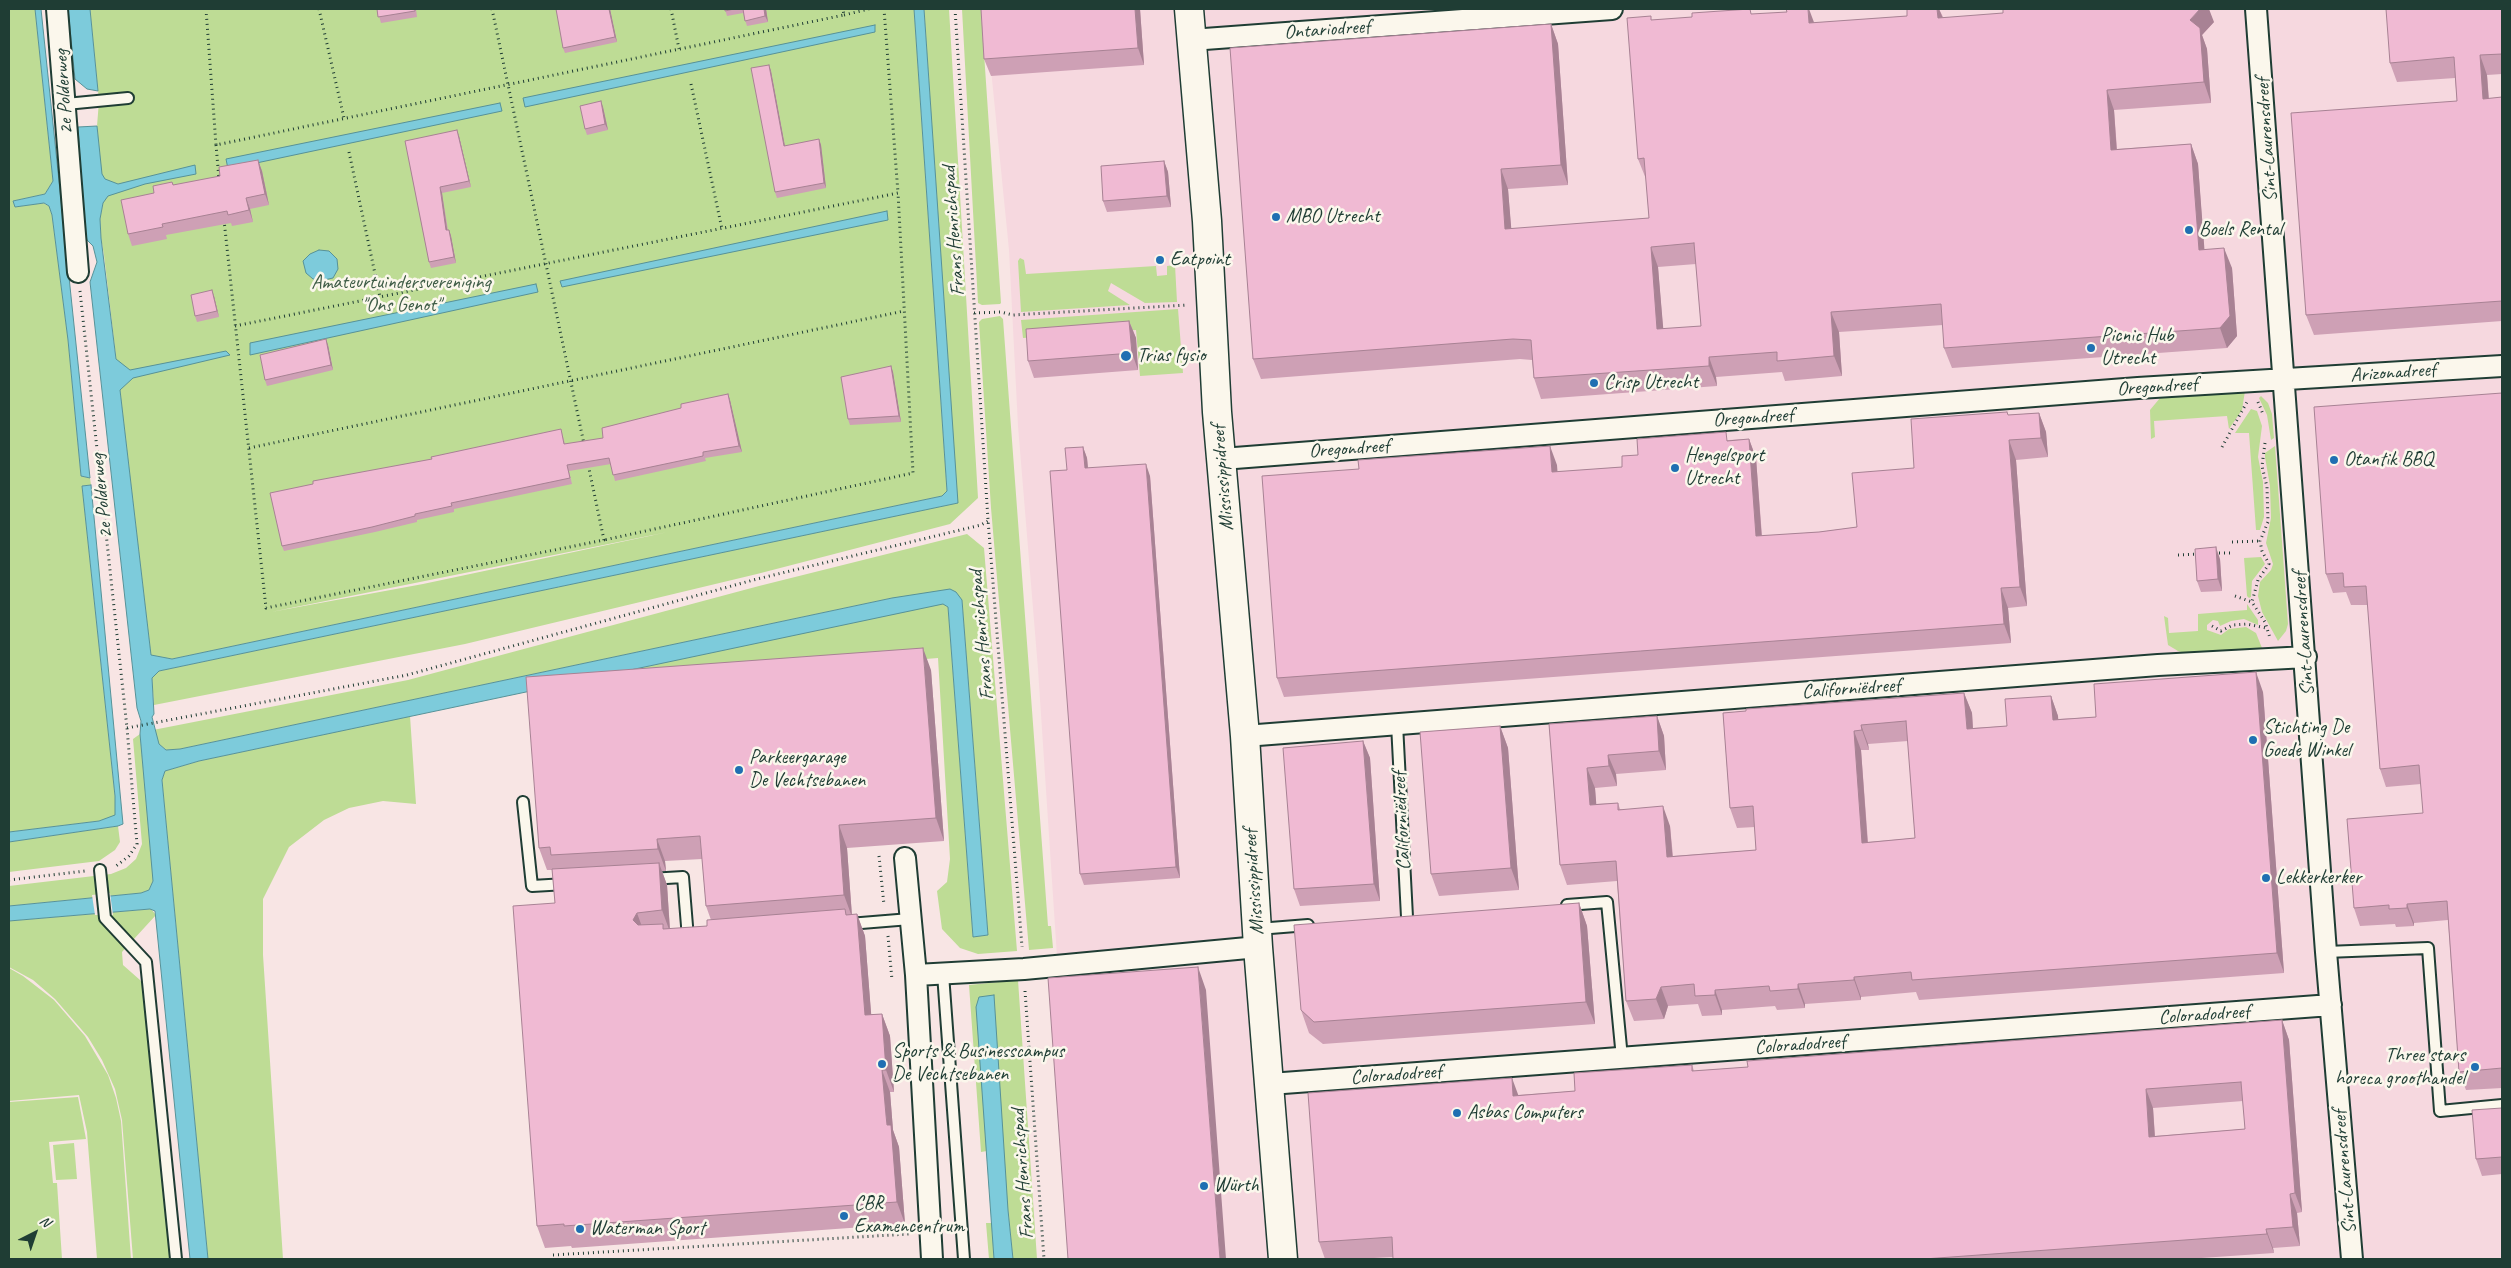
<!DOCTYPE html>
<meta charset="utf-8">
<style>
body{margin:0}
#map{position:relative;width:2511px;height:1268px;overflow:hidden;background:#f8e5e4;font-family:Caveat,sans-serif}
canvas{display:block}
.frame{position:absolute;inset:0;border:10px solid #1f3d34;pointer-events:none}
.north{position:absolute;left:10px;top:1208px;width:50px;height:50px;-webkit-text-stroke:4px #fbf7ec;paint-order:stroke;rotate:41deg;font-size:14px;font-weight:700;line-height:20px;text-align:center;color:#1f3d34}
.north::after{content:'';display:block;margin:auto;width:18px;height:22px;background:#1f3d34;clip-path:polygon(50% 0,100% 100%,50% 72%,0 100%)}
</style>
<div id="map">
<canvas width="2511" height="1268"></canvas>
<div class="frame"></div>
<div class="north">N</div>
</div>
<script>
const ctx = document.querySelector('canvas').getContext('2d');
ctx.lineJoin = 'round';
function paint(path, color) {
  ctx.fillStyle = color;
  ctx.fill(path, 'evenodd');
}
function shape(rows) {
  const path = new Path2D();
  for (const r of rows) {
    path.moveTo(r[0], r[1]);
    for (let i = 2; i < r.length; i += 2) path.lineTo(r[i], r[i + 1]);
  }
  return path;
}
function strokePath(path, color, width, dash) {
  ctx.strokeStyle = color;
  ctx.lineWidth = width;
  ctx.lineCap = dash ? 'butt' : 'round';
  ctx.setLineDash(dash || []);
  ctx.stroke(path);
}
function write(font, color, halo, rows, align = 'center') {
  ctx.font = font + ' Caveat,sans-serif';
  ctx.lineWidth = 5;
  ctx.setLineDash([]);
  ctx.textBaseline = 'middle';
  ctx.strokeStyle = halo;
  ctx.fillStyle = color;
  for (const [text, x, y, turn = 0] of rows) {
    ctx.save();
    ctx.translate(x, y);
    ctx.rotate((+turn || 0) * Math.PI / 180);
    ctx.textAlign = isNaN(turn) ? turn : align;
    if (halo) ctx.strokeText(text, 0, 0);
    ctx.fillText(text, 0, 0);
    ctx.restore();
  }
}
paint(shape([
 [985,9,2502,9,2502,1259,1077,1259,1038,669,1018,426,1009,250]
]), '#f6d8df');
paint(shape([
 [9,9,35,9,53,181,45,194,13,201,15,207,43,203,49,206,52,215,68,340,81,476,90,478,91,485,82,486,115,796,115,816,99,821,9,832],
 [90,9,914,9,947,491,942,496,172,659,151,656,104,255,101,238,100,219,103,203,97,126,99,101],
 [668,532,423,584,271,612],
 [924,9,949,9,978,498,950,524,757,574,465,644,154,705,152,678,159,671,957,503],
 [962,9,981,9,1001,303,1000,304,982,305,978,303],
 [1020,258,1024,260,1026,274,1156,266,1157,276,1167,275,1167,266,1175,265,1177,302,1145,303,1111,283,1108,291,1130,305,1021,312,1018,261],
 [1178,309,1183,373,1140,376,1136,330,1023,338,1021,320],
 [1000,316,1003,319,1048,926,1051,926,1053,948,1029,950,991,508,979,322,982,319],
 [2245,391,2242,410,2229,429,2227,416,2154,421,2155,437,2151,439,2150,410,2160,398],
 [2261,396,2268,403,2272,414,2274,438,2271,440,2267,415,2259,398],
 [2251,409,2257,411,2262,426,2258,457,2263,482,2264,517,2260,530,2256,530,2249,433,2235,433],
 [2275,446,2288,624,2286,631,2278,641,2262,612,2258,596,2260,582,2271,570,2273,564,2266,543,2271,518,2270,486,2265,457,2265,453],
 [967,534,984,548,1017,951,978,954,960,948,942,929,937,891,947,882,950,859,938,658,529,691,943,603,948,607,973,937,988,935,962,600,892,598,180,749,166,750,159,744,153,730,408,680,759,586],
 [2261,557,2265,564,2252,581,2251,597,2249,598,2247,596,2244,558],
 [2247,604,2258,620,2258,625,2244,619,2231,621,2220,626,2218,621,2213,620,2207,625,2207,630,2221,635,2229,629,2246,627,2256,633,2262,648,2187,654,2178,651,2168,645,2164,616,2168,618,2169,633,2198,631,2198,614,2247,610],
 [410,716,416,804,383,801,349,808,324,820,289,847,263,899,263,955,283,1259,208,1259,162,780,165,771,199,761],
 [140,734,153,872,153,881,149,890,141,893,9,906,9,886,111,874,126,868,136,859,142,844,133,739],
 [118,826,120,842,115,850,99,861,9,872,9,842],
 [151,909,156,915,122,952,123,965,140,980,147,991,173,1259,133,1259,122,1120,115,1089,102,1060,88,1037,55,999,33,980,9,967,9,921],
 [9,968,23,976,54,1000,85,1036,108,1075,116,1098,121,1121,131,1259,97,1259,87,1132,79,1095,9,1101],
 [1018,980,1037,1259,1013,1259,1008,1210,987,1151,981,1152,969,985],
 [78,1097,86,1139,49,1142,53,1183,57,1183,62,1259,9,1259,9,1102],
 [74,1143,77,1179,56,1180,53,1145],
 [986,1223,992,1223,994,1259,989,1259]
]), '#bedc95');
const water = shape([
 [35,9,41,9,90,478,81,476,68,340,52,215,49,206,44,203,15,207,13,201,45,194,53,181,35,9],
 [68,9,90,9,98,91,87,89,75,79,68,9],
 [914,9,924,9,958,503,159,671,152,678,154,714,152,717,159,744,166,750,180,749,892,598,950,589,956,592,962,600,988,935,973,937,948,607,943,604,199,761,165,771,162,780,208,1259,190,1259,155,911,150,909,9,921,9,906,141,893,149,890,153,881,140,734,141,721,137,708,90,282,97,262,93,246,87,240,84,227,78,127,97,126,102,174,105,179,118,184,195,165,196,174,145,184,108,196,103,203,100,219,101,238,116,359,130,370,226,351,230,355,133,378,120,390,151,655,172,659,942,496,947,491,914,9],
 [875,25,875,32,525,107,523,98,875,25],
 [500,103,502,111,228,169,226,159,500,103],
 [887,211,888,220,562,287,560,281,887,211],
 [319,250,329,251,337,259,338,269,333,278,324,280,313,279,306,273,303,261,310,254,319,250],
 [536,284,538,292,250,355,250,343,536,284],
 [91,485,123,824,118,826,9,842,9,832,99,821,115,815,115,796,82,486,91,485],
 [994,995,1008,1210,1013,1259,994,1259,976,1007,979,997,994,995]
]);
paint(water, '#7dcbdb');
strokePath(water, '#579298', 1);
paint(shape([
 [110,893,113,915,95,915,92,895]
]), '#f8e5e4');
const lane = shape([
 [66,104,128,98],
 [1397,724,1407,917],
 [523,802,532,886,566,884],
 [100,870,105,918,146,962,176,1259],
 [650,879,683,877,688,938],
 [1567,905,1607,902,1622,1058],
 [849,924,910,919],
 [1258,929,1308,925],
 [2326,952,2428,948,2440,1111,2502,1105],
 [943,974,964,1259]
]);
const street = shape([
 [57,9,78,272],
 [2256,9,2326,952,2352,1259],
 [1191,40,1612,9],
 [1222,459,2138,388,2502,366],
 [1245,736,2158,665,2306,657],
 [905,858,916,975,932,1259],
 [916,975,1024,969,1258,947],
 [1270,1084,2331,1005]
]);
const secondary = shape([
 [1189,9,1207,221,1217,412,1245,736,1258,947,1283,1259]
]);
strokePath(lane, '#1f3d34', 14);
strokePath(street, '#1f3d34', 24);
strokePath(secondary, '#1f3d34', 31);
strokePath(shape([
 [206,9,216,145,844,15,843,9],
 [319,9,344,118],
 [492,9,584,444],
 [671,9,679,49],
 [884,9,898,193],
 [955,9,988,520,1022,947],
 [844,15,869,9],
 [691,84,722,229],
 [216,145,219,179],
 [349,152,380,297],
 [224,220,266,608,604,540,588,464],
 [80,291,127,728,137,844,129,856,116,866],
 [974,313,1001,312,1013,315,1187,305],
 [235,326,898,193,913,473,604,540],
 [2258,402,2263,414],
 [2265,443,2262,466,2267,487,2268,522,2260,541,2262,551,2269,564,2258,580,2252,602,2265,622,2270,638],
 [2222,447,2247,402],
 [249,448,904,311],
 [2232,542,2260,541],
 [2214,553,2233,553],
 [2178,555,2198,554],
 [2235,596,2252,602],
 [2212,626,2221,631,2233,625,2247,624,2266,628],
 [127,728,407,675,757,579,981,525,988,521],
 [879,856,884,905],
 [9,880,85,871],
 [888,936,892,980],
 [1025,991,1044,1259],
 [553,1255,909,1234]
]), '#1f3d34', 3, [1, 4]);
strokePath(lane, '#fbf7ec', 10);
strokePath(street, '#fbf7ec', 20);
strokePath(secondary, '#fbf7ec', 28);
paint(shape([
 [377,9,416,9,417,17,381,23],
 [610,9,617,42,565,53,563,48],
 [725,9,766,9,768,22,747,26,743,13,727,16],
 [981,9,1140,9,1144,65,991,76,984,59],
 [1907,9,1939,9,1943,17,2214,22,2202,35,2207,49,2211,103,2114,110,2117,149,2191,144,2198,164,2204,249,2232,268,2237,336,2227,348,1952,368,1944,348,1943,325,1839,332,1842,376,1785,381,1782,372,1716,377,1717,386,1541,399,1534,378,1532,360,1520,359,1261,379,1253,359,1551,24,1558,44,1568,185,1508,189,1511,229,1649,218,1646,179,1638,159,1652,20,1752,14,1814,23,1907,16],
 [1696,264,1701,326,1663,329,1658,267],
 [2502,9,2502,74,2487,75,2489,99,2502,97,2502,321,2314,335,2306,315,2457,101,2455,78,2397,82,2390,63],
 [769,65,771,71,785,146,819,139,821,145,826,188,777,198,775,192],
 [603,107,608,130,587,135,585,129],
 [459,136,471,187,442,193,448,230,449,230,451,236,456,263,431,268,429,262,405,141],
 [258,160,262,171,269,205,250,209,253,222,232,226,231,223,166,235,167,239,132,246,128,234,154,193,172,182,174,185,220,176],
 [1164,161,1168,172,1171,207,1107,212,1103,201],
 [214,296,219,317,197,322,195,316],
 [1129,321,1136,338,1138,370,1034,378,1028,361],
 [328,345,333,370,267,386,265,380],
 [891,366,893,372,901,422,850,425,848,419],
 [2502,393,2502,1088,2466,1090,2459,1072,2448,920,2414,923,2414,926,2396,927,2395,924,2360,926,2354,908,2423,813,2421,784,2386,787,2380,769,2368,605,2351,605,2346,592,2333,593,2326,574],
 [728,394,730,400,742,452,705,458,706,461,615,481,611,464,569,471,572,484,454,509,454,512,417,520,417,522,375,532,284,551,282,546,432,459,561,429,565,444,603,438,681,408],
 [2039,413,2046,432,2048,457,2016,460,2027,606,2008,608,2011,643,1284,697,1277,678,1557,465,1557,472,1622,467,1638,455,1729,440,1749,439,1756,458,1762,536,1819,532,1857,527,1914,468,2008,415],
 [1083,447,1087,458,1088,468,1150,476,1180,878,1084,885,1080,874,1067,470],
 [2220,559,2222,591,2201,592,2197,581],
 [931,670,944,841,847,848,852,915,857,914,865,936,871,1014,882,1014,890,1036,894,1092,890,1092,893,1130,899,1147,905,1224,572,1248,571,1246,545,1248,537,1226,555,903,552,870,547,870,539,848],
 [702,859,706,906,711,920,707,926,670,929,667,885,662,871,666,871,665,861],
 [2263,692,2284,973,1919,1000,1916,992,1861,997,1861,1000,1805,1004,1805,1008,1777,1010,1775,1006,1722,1010,1722,1015,1702,1016,1698,1004,1668,1006,1664,1019,1634,1021,1626,1001,1617,881,1567,885,1560,865,1549,724,1657,716,1664,736,1666,770,1616,774,1617,786,1595,788,1596,804,1618,803,1620,809,1670,826,1673,856,1756,850,1755,827,1737,828,1730,808,1723,713,1964,693,1972,713,1973,728,2007,726,2051,696,2058,716,2058,719,2096,717],
 [1908,741,1915,838,1868,842,1861,750,1869,750,1868,744],
 [1500,726,1508,748,1519,890,1439,896,1431,874],
 [1363,741,1370,758,1380,901,1300,906,1294,889],
 [1579,903,1587,926,1595,1024,1323,1044,1309,1033,1301,1010],
 [2282,1020,2289,1040,2302,1212,2297,1213,2300,1246,2273,1248,2274,1253,2187,1259,1393,1259,1393,1257,1355,1259,1325,1259,1319,1242,1518,1095,1575,1091,1692,1065,1694,1071,1748,1067],
 [2243,1101,2245,1129,2155,1136,2153,1108],
 [2502,1108,2502,1174,2482,1176,2476,1159]
]), '#cea0b5');
paint(shape([
 [609,9,610,9,617,42,615,37],
 [764,9,766,9,768,22,765,16],
 [1135,9,1140,9,1144,65,1138,48],
 [1808,9,1809,9,1815,25,1809,23],
 [1937,9,1939,9,1944,21,1938,18],
 [2200,9,2209,9,2214,22,2202,35,2207,49,2211,103,2204,82,2190,20],
 [1551,24,1558,44,1568,185,1561,165],
 [2480,55,2487,75,2490,119,2483,99],
 [769,65,771,71,786,152,784,146],
 [2107,90,2114,110,2118,170,2111,150],
 [601,101,603,107,608,130,605,124],
 [457,130,459,136,471,187,469,181],
 [819,139,821,145,826,188,824,183],
 [2191,144,2198,164,2206,270,2199,250],
 [258,160,262,171,269,205,265,194],
 [1164,161,1168,172,1171,207,1167,196],
 [1501,169,1508,189,1513,249,1505,229],
 [440,187,442,193,448,236,446,230],
 [246,198,250,209,253,222,249,210],
 [449,230,451,236,456,263,454,257],
 [1651,247,1658,267,1665,349,1657,329],
 [2224,248,2232,268,2237,336,2227,348,2220,328],
 [212,290,214,296,219,317,217,311],
 [1831,312,1839,332,1842,376,1834,356],
 [1129,321,1136,338,1138,370,1132,353],
 [326,339,328,345,333,370,331,365],
 [1709,357,1716,377,1717,386,1709,366],
 [891,366,893,372,901,422,899,416],
 [728,394,730,400,742,452,739,446],
 [2039,413,2046,432,2048,457,2041,438],
 [1749,439,1756,458,1763,555,1756,536],
 [2009,440,2016,460,2027,606,2020,587],
 [1550,446,1557,465,1559,492,1552,472],
 [1083,447,1087,458,1089,480,1085,468],
 [1146,464,1150,476,1180,878,1176,867],
 [2216,547,2220,559,2222,591,2218,579],
 [2001,588,2008,608,2011,643,2004,624],
 [923,648,931,670,944,841,936,818],
 [2256,672,2263,692,2284,973,2277,953],
 [1964,693,1972,713,1974,748,1967,729],
 [2051,696,2058,716,2060,740,2053,720],
 [1657,716,1664,736,1666,770,1659,751],
 [1861,725,1868,744,1869,750,1862,730],
 [1500,726,1508,748,1519,890,1511,868],
 [1854,731,1861,750,1869,862,1862,843],
 [1363,741,1370,758,1380,901,1374,884],
 [1608,755,1616,774,1617,786,1609,766],
 [1587,768,1595,788,1598,825,1590,805],
 [1663,806,1670,826,1674,876,1667,857],
 [839,825,847,848,852,917,844,895],
 [657,839,665,861,666,871,658,849],
 [659,863,667,885,670,932,662,910],
 [1579,903,1587,926,1595,1024,1586,1002],
 [2407,904,2414,923,2414,926,2407,908],
 [637,913,645,935,633,920],
 [857,914,865,936,873,1037,865,1015],
 [1198,967,1206,990,1226,1259,1220,1259],
 [1854,977,1861,997,1861,1000,1854,980],
 [1798,984,1805,1004,1805,1008,1798,989],
 [1661,987,1668,1006,1664,1019,1656,999],
 [1715,990,1722,1010,1722,1015,1715,995],
 [882,1014,890,1036,894,1092,886,1070],
 [2282,1020,2289,1040,2302,1212,2295,1193],
 [882,1070,890,1092,893,1130,899,1147,905,1224,897,1202,886,1115],
 [1512,1078,1519,1097,1513,1096],
 [2146,1089,2153,1108,2156,1156,2149,1137],
 [2290,1194,2297,1213,2300,1246,2293,1227],
 [2266,1229,2273,1248,2274,1253,2267,1234]
]), '#a88294');
const building = shape([
 [377,9,415,9,415,11,378,17,377,9],
 [556,9,609,9,615,37,563,48,556,9],
 [725,9,734,9,725,11,725,9],
 [743,9,764,9,765,16,745,21,743,9],
 [981,9,1135,9,1138,48,984,59,981,9],
 [1750,9,1751,14,1787,12,1786,9,1808,9,1809,23,1907,16,1907,9,1937,9,1938,18,2003,13,2003,9,2200,9,2190,20,2200,28,2204,82,2107,90,2111,150,2191,144,2199,250,2224,248,2230,316,2220,328,1944,348,1941,304,1831,312,1834,356,1777,361,1777,352,1709,357,1709,366,1534,378,1531,340,1513,339,1253,359,1230,48,1551,24,1561,165,1501,169,1505,229,1649,218,1644,158,1638,159,1627,18,1651,16,1651,20,1692,17,1692,13,1750,9],
 [1694,243,1701,326,1657,329,1651,247,1694,243],
 [2386,9,2502,9,2502,54,2480,55,2483,99,2502,97,2502,301,2306,315,2291,113,2457,101,2454,57,2390,63,2386,9],
 [769,65,784,146,819,139,824,183,775,192,751,68,769,65],
 [601,101,605,124,585,129,580,106,601,101],
 [457,130,469,181,440,187,446,230,449,230,454,257,429,262,405,141,457,130],
 [258,160,265,194,246,198,249,210,228,215,227,211,162,224,163,227,128,234,121,200,154,193,153,186,172,182,173,185,220,176,219,167,258,160],
 [1164,161,1167,196,1103,201,1101,166,1164,161],
 [212,290,217,311,195,316,191,295,212,290],
 [1129,321,1132,353,1028,361,1026,329,1129,321],
 [326,339,331,365,265,380,260,355,326,339],
 [891,366,899,416,848,419,841,377,891,366],
 [2502,393,2502,1068,2459,1072,2447,901,2407,904,2407,908,2389,909,2389,905,2354,908,2347,819,2423,813,2419,765,2380,769,2366,586,2344,587,2343,573,2326,574,2314,407,2502,393],
 [728,394,739,446,703,452,703,456,613,475,609,458,567,465,570,478,451,503,452,506,415,514,415,516,372,527,282,546,270,493,313,484,313,481,432,459,431,457,561,429,564,444,603,438,602,428,681,408,681,404,728,394],
 [2007,412,2008,415,2039,413,2041,438,2009,440,2020,587,2001,588,2004,624,1277,678,1262,476,1359,469,1358,460,1550,446,1552,472,1622,467,1622,456,1638,455,1637,439,1726,432,1727,441,1749,439,1756,536,1819,532,1857,527,1852,473,1914,468,1911,419,2007,412],
 [1083,447,1085,468,1146,464,1176,867,1080,874,1050,471,1067,470,1065,448,1083,447],
 [2216,547,2218,579,2197,581,2195,549,2216,547],
 [923,648,936,818,839,825,844,895,706,906,700,836,657,839,658,849,551,855,550,847,539,848,526,677,923,648],
 [2256,672,2277,953,1912,980,1911,972,1854,977,1854,980,1798,984,1798,989,1770,991,1769,986,1715,990,1715,995,1695,996,1694,984,1661,987,1656,999,1626,1001,1616,861,1560,865,1549,724,1657,716,1659,751,1608,755,1609,766,1587,768,1590,805,1618,803,1618,810,1663,806,1667,857,1756,850,1753,806,1730,808,1723,713,1746,711,1746,709,1964,693,1967,729,2007,726,2005,699,2051,696,2053,720,2096,717,2094,684,2256,672],
 [1906,721,1915,838,1862,843,1854,731,1862,730,1861,725,1906,721],
 [1500,726,1511,868,1431,874,1420,732,1500,726],
 [1363,741,1374,884,1294,889,1283,748,1363,741],
 [659,863,662,910,637,913,633,920,638,925,663,924,663,929,707,926,707,920,845,909,846,915,857,914,865,1015,882,1014,886,1070,882,1070,886,1115,887,1125,891,1125,897,1202,564,1226,564,1224,537,1226,513,906,555,903,552,869,659,863],
 [1579,903,1586,1002,1314,1022,1301,1010,1294,925,1579,903],
 [1198,967,1220,1259,1068,1259,1048,978,1198,967],
 [2282,1020,2295,1193,2290,1194,2293,1227,2266,1229,2267,1234,1924,1259,1393,1259,1392,1237,1319,1242,1308,1093,1512,1078,1513,1096,1575,1091,1574,1073,1692,1065,1692,1071,1748,1067,1747,1061,2282,1020],
 [2241,1082,2245,1129,2149,1137,2146,1089,2241,1082],
 [2502,1108,2502,1157,2476,1159,2472,1110,2502,1108]
]);
paint(building, '#f0bad3');
strokePath(building, '#a88294', 1);
for (const [x, y, r, color] of [
 [1276,217,5,"#1f6fb2"],
 [2189,230,5,"#1f6fb2"],
 [1160,260,5,"#1f6fb2"],
 [2091,348,5,"#1f6fb2"],
 [1126,356,6,"#1f6fb2"],
 [1594,383,5,"#1f6fb2"],
 [2334,460,5,"#1f6fb2"],
 [1675,468,5,"#1f6fb2"],
 [2253,740,5,"#1f6fb2"],
 [739,770,5,"#1f6fb2"],
 [2266,878,5,"#1f6fb2"],
 [882,1064,5,"#1f6fb2"],
 [2475,1067,5,"#1f6fb2"],
 [1457,1113,5,"#1f6fb2"],
 [1204,1186,5,"#1f6fb2"],
 [844,1216,5,"#1f6fb2"],
 [580,1229,5,"#1f6fb2"]
]) {
  const dot = new Path2D();
  dot.arc(x, y, r, 0, 2 * Math.PI);
  ctx.fillStyle = color;
  ctx.fill(dot);
  strokePath(dot, '#fbf7ec', 2);
}
write('20px', '#1f3d34', '#fbf7ec', [
 ["Ontariodreef",1327,30,-4],
 ["2e Polderweg",64,92,-94],
 ["Sint-Laurensdreef",2267,140,-94],
 ["Frans Henrichspad",954,231,-94],
 ["Arizonadreef",2393,373,-4],
 ["Oregondreef",2157,387,-4],
 ["Oregondreef",1753,418,-4],
 ["Oregondreef",1349,449,-4],
 ["Mississippidreef",1223,478,-95],
 ["2e Polderweg",102,496,-96],
 ["Sint-Laurensdreef",2304,634,-94],
 ["Frans Henrichspad",982,635,-95],
 ["Californiëdreef",1851,689,-4],
 ["Californiëdreef",1402,821,-93],
 ["Mississippidreef",1254,882,-94],
 ["Coloradodreef",2204,1015,-4],
 ["Coloradodreef",1800,1045,-4],
 ["Coloradodreef",1396,1075,-4],
 ["Sint-Laurensdreef",2345,1172,-95],
 ["Frans Henrichspad",1023,1174,-94]
]);
write('20px', '#1f3d34', '#fbf7ec', [
 ["MBO Utrecht",1286,217],
 ["Boels Rental",2199,230],
 ["Eatpoint",1170,260],
 ["Picnic Hub",2101,336],
 ["Utrecht",2101,359],
 ["Trias fysio",1137,356],
 ["Crisp Utrecht",1604,383],
 ["Hengelsport",1685,456],
 ["Utrecht",1685,479],
 ["Otantik BBQ",2344,460],
 ["Stichting De",2263,728],
 ["Goede Winkel",2263,751],
 ["Parkeergarage",749,758],
 ["De Vechtsebanen",749,781],
 ["Lekkerkerker",2276,878],
 ["Sports & Businesscampus",892,1052],
 ["De Vechtsebanen",892,1075],
 ["Three stars",2465,1056,"right"],
 ["horeca groothandel",2465,1079,"right"],
 ["Asbas Computers",1467,1113],
 ["Würth",1214,1186],
 ["CBR",854,1204],
 ["Examencentrum",854,1227],
 ["Waterman Sport",590,1229]
], 'left');
write('20px', '#3f5d47', '#fbf7ec', [
 ["Amateurtuindersvereniging",401,283],
 ["\"Ons Genot\"",401,306]
]);
</script>
